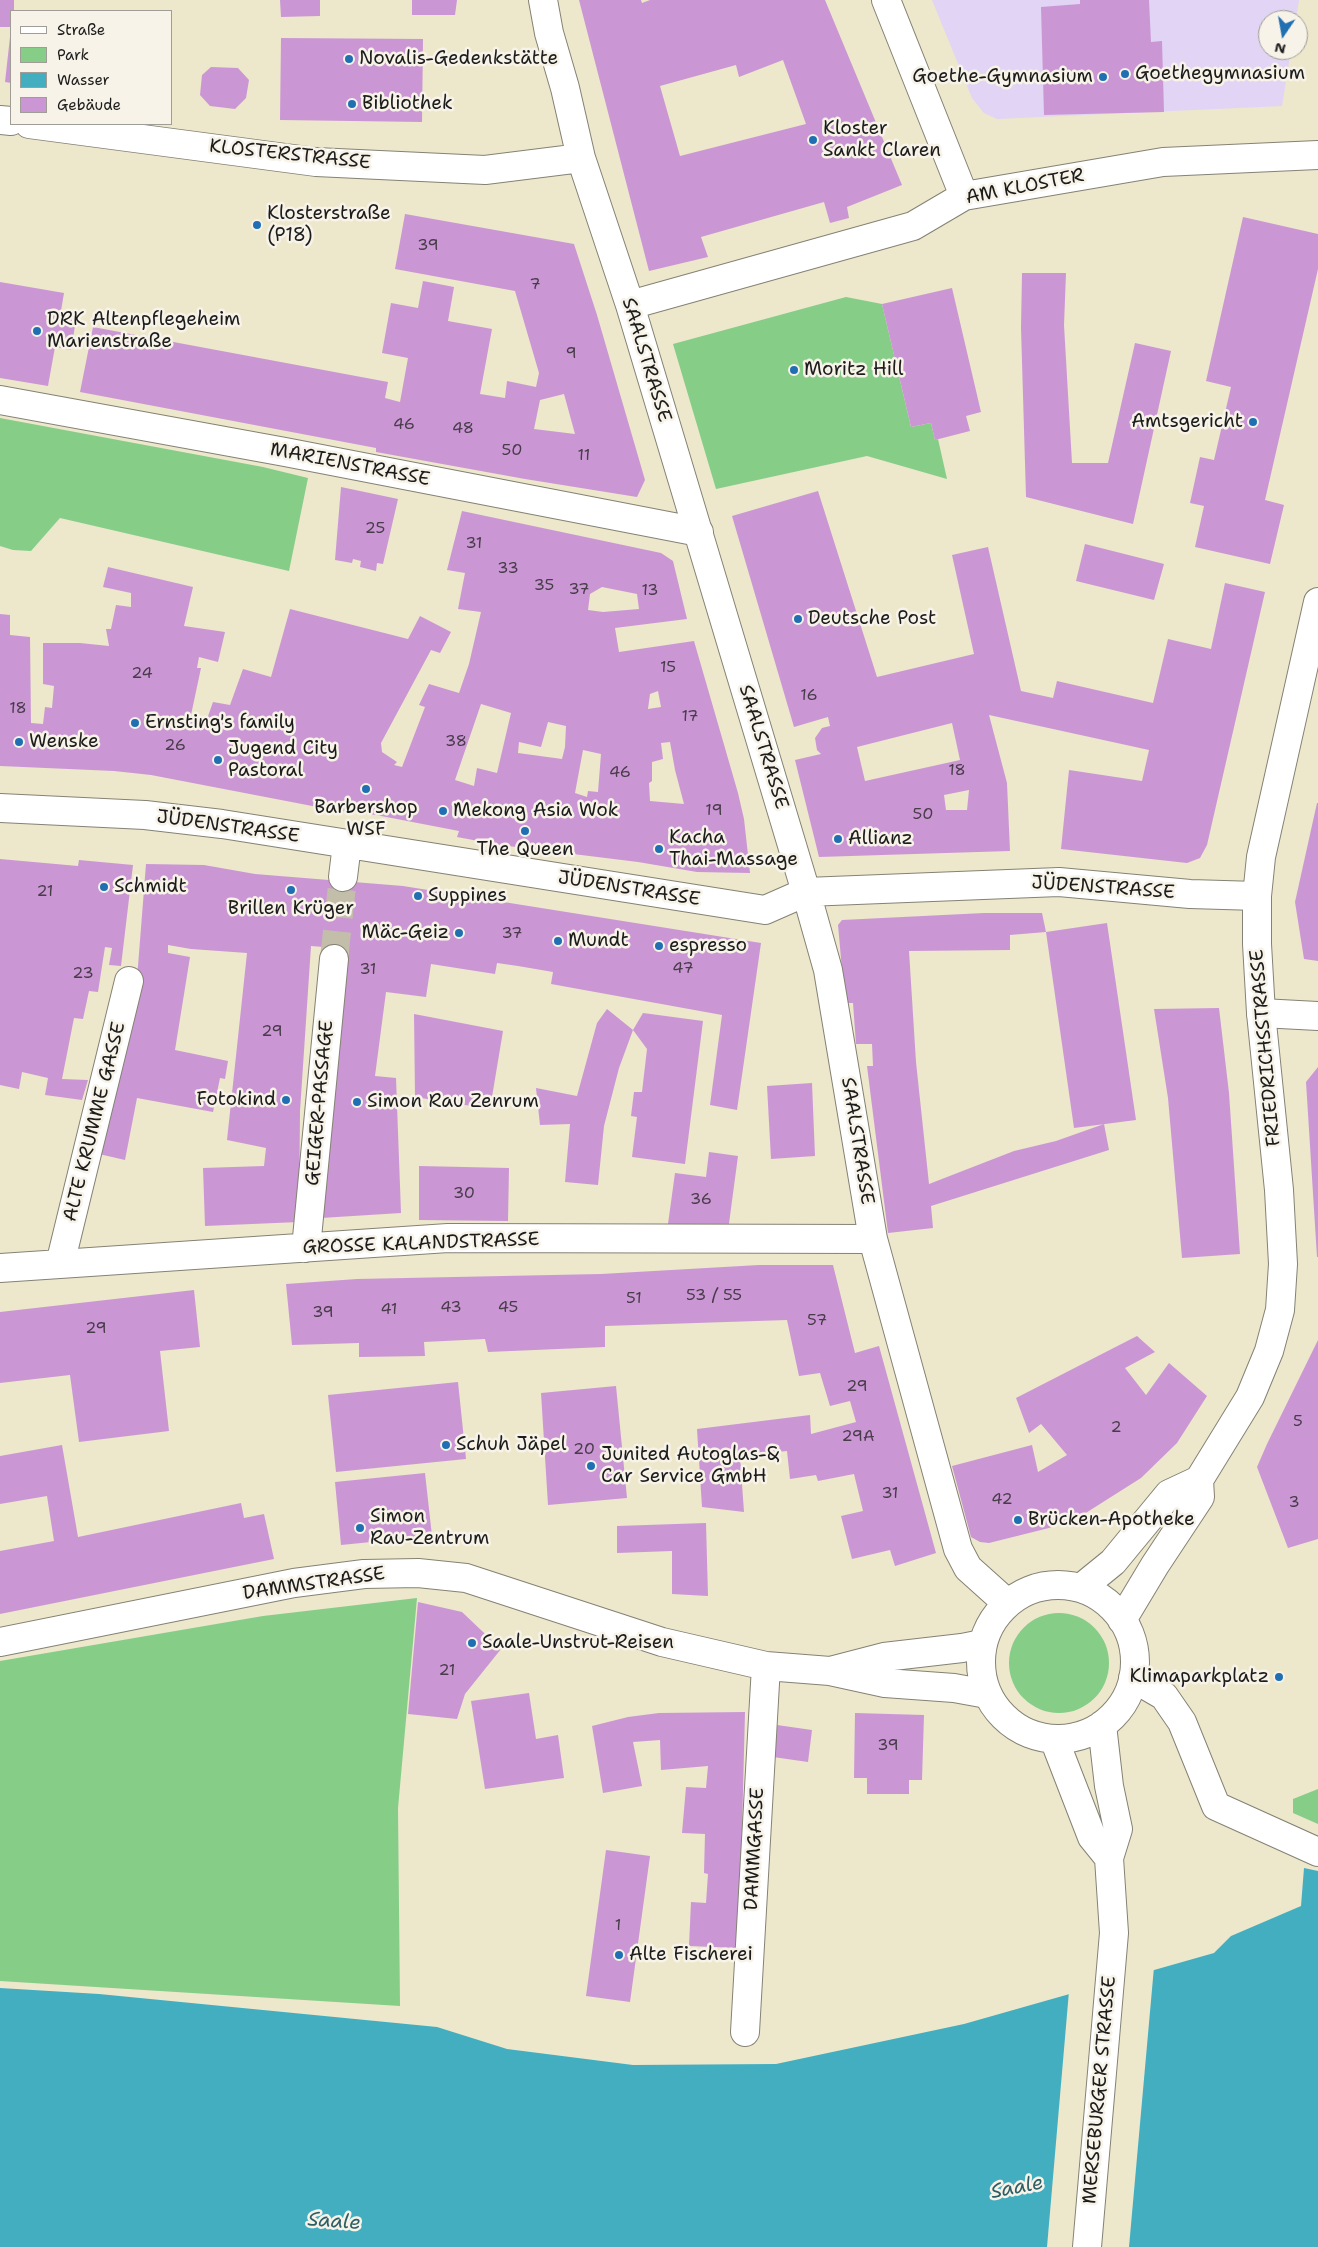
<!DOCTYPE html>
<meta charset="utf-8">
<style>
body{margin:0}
#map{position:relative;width:1318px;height:2247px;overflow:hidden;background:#ede7cc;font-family:"Shantell Sans",sans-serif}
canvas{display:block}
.legend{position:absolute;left:10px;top:10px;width:162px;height:115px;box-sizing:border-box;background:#f7f3e8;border:1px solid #9f9d96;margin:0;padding:6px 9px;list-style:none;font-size:15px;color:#1c1c1c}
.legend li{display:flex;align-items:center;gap:10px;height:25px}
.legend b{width:25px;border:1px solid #9f9d96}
.north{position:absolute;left:1258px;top:10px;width:50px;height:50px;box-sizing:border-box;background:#f7f3e8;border:1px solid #9f9d96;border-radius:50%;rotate:192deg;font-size:14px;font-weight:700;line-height:20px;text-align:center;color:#1c1c1c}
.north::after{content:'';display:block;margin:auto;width:18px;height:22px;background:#1f6fb2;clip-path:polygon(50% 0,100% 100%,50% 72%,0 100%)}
</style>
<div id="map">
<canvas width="1318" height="2247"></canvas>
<ul class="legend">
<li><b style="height:6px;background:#fff"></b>Straße</li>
<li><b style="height:14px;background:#86cd88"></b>Park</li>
<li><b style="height:14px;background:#42aec0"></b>Wasser</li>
<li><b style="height:14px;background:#ca97d4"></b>Gebäude</li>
</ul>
<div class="north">N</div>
</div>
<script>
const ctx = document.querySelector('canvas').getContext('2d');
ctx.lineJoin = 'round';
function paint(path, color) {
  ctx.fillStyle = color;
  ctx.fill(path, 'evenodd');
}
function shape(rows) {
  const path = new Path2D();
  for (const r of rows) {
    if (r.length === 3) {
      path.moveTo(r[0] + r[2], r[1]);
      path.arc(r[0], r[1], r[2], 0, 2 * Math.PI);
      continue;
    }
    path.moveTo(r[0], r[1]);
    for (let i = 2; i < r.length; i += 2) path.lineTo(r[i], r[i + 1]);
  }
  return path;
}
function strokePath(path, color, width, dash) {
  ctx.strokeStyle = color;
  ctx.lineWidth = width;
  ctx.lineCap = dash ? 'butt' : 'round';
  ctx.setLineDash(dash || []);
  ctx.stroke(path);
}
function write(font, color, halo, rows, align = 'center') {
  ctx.font = font + ' "Shantell Sans",sans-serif';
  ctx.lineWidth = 5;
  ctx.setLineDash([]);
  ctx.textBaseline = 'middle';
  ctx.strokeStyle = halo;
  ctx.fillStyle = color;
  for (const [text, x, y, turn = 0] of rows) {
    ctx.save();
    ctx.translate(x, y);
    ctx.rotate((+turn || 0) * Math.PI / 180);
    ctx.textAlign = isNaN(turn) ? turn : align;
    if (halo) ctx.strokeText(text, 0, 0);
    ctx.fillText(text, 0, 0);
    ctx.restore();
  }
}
paint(shape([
 [932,0,1299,0,1296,20,1268,20,1268,50,1291,50,1282,106,997,119,984,113,972,98]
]), '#e1d4f4');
paint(shape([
 [846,297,882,304,911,427,931,423,935,440,938,439,947,479,867,456,716,489,673,344],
 [0,418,263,467,308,478,289,571,60,518,31,551,13,550,0,546],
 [417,1598,398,1808,400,2006,0,1981,0,1661,263,1616],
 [1059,1663,50],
 [1318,1789,1318,1824,1293,1813,1293,1799]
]), '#86cd88');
paint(shape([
 [1304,1868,1318,1871,1318,2247,0,2247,0,1988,99,1994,437,2027,507,2049,633,2065,776,2064,964,2024,1214,1953,1231,1936,1301,1906]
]), '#42aec0');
paint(shape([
 [1154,1967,1129,2247,1047,2247,1069,1991]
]), '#ede7cc');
paint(shape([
 [0,0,14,0,14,11,11,11,11,27,0,27],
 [280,0,320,0,320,16,281,17],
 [412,0,457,0,455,15,412,15],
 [579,0,641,0,642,3,650,0,825,0,902,185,847,207,849,218,830,223,824,202,701,237,708,257,649,271],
 [783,60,806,124,680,156,660,86,736,65,739,77],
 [1080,0,1149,0,1151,42,1162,41,1164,112,1044,115,1041,7,1080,4],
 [10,37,11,37,11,83,5,82],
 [281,38,423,39,422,122,280,120],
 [211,67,238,68,249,80,246,98,235,109,210,106,200,95,202,75],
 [405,214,574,244,597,315,645,480,637,497,525,479,376,452,376,448,80,392,93,327,388,382,385,398,400,402,408,358,382,353,391,303,418,308,423,281,454,287,448,321,492,329,480,394,505,398,507,381,536,387,539,373,515,291,395,269],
 [564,394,575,434,534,429,540,400],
 [1243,217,1318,234,1318,269,1265,500,1284,505,1270,564,1195,547,1204,506,1190,503,1200,457,1214,460,1231,387,1206,381],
 [1022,273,1066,273,1064,325,1072,463,1108,463,1135,343,1171,351,1133,524,1026,497,1021,328],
 [0,282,64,293,61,311,77,314,71,350,55,347,48,386,0,378],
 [952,288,981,412,966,416,970,431,935,440,931,423,911,427,882,304],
 [341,487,398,499,383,564,377,563,376,571,360,567,361,561,353,559,352,563,335,560],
 [818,491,877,677,974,654,952,555,988,547,1021,691,1053,698,1057,681,1153,703,1168,639,1211,649,1225,583,1265,592,1207,845,1200,858,1187,863,1061,849,1069,770,1142,781,1149,750,989,715,1007,783,1010,851,819,857,795,760,821,754,817,750,815,738,822,728,830,726,828,717,794,727,732,516],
 [952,723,960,760,865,781,857,747],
 [969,790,967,810,946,810,944,795],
 [462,511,661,553,673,561,687,619,615,628,619,652,694,641,738,793,744,819,750,873,697,872,638,862,500,845,457,837,459,831,376,815,333,810,151,775,114,771,0,766,0,614,10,615,10,635,30,637,31,723,43,724,45,707,52,708,54,686,43,684,43,643,80,643,109,646,106,629,111,629,116,605,131,607,131,593,103,587,108,567,193,587,184,626,225,632,218,662,199,657,197,668,201,668,191,715,207,719,213,702,230,705,243,669,271,677,290,609,408,639,420,616,451,632,440,653,431,650,381,743,382,752,397,762,394,765,402,767,425,707,419,705,429,684,459,693,469,664,481,612,458,609,465,573,447,570],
 [602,587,637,594,639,609,603,612,588,610,590,594],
 [658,691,661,707,648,709,650,694],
 [481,704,511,713,497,773,477,768,474,786,455,780],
 [548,722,566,726,565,747,562,759,518,753,519,742,541,747],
 [670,742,675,770,684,804,650,801,649,783,652,781,652,762,663,759,661,743],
 [583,750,601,754,598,792,588,791,587,797,575,793],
 [1085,544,1164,564,1154,600,1076,581],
 [1317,803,1318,803,1318,961,1304,959,1295,902],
 [0,859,78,866,79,860,133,865,121,966,109,965,112,948,105,947,98,992,89,991,83,1019,74,1018,62,1079,88,1080,82,1100,45,1095,48,1078,22,1072,19,1089,0,1085],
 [146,864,204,865,255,874,403,886,761,943,737,1110,710,1105,722,1015,551,984,553,972,518,966,497,963,495,974,431,964,426,997,386,992,375,1076,396,1078,401,1213,321,1218,349,949,311,946,300,1111,299,1222,205,1226,203,1168,264,1166,266,1148,227,1140,247,953,191,949,168,945,168,953,190,957,175,1050,228,1061,225,1079,220,1078,213,1112,137,1098,125,1160,99,1154,121,1063,138,966],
 [984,913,1042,913,1046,932,1010,935,1010,950,909,951,916,1062,929,1184,1014,1151,1056,1141,1104,1124,1109,1150,931,1206,933,1228,888,1233,867,1066,873,1066,872,1044,856,1044,853,1003,845,1003,838,925,842,920],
 [1107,923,1136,1120,1074,1128,1046,932],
 [1219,1008,1229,1093,1240,1254,1182,1258,1168,1098,1154,1009],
 [607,1009,633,1030,619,1068,604,1126,598,1185,565,1182,570,1124,540,1125,536,1088,577,1096,597,1023],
 [643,1013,703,1021,685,1164,632,1157,637,1117,631,1116,634,1092,642,1092,647,1049,633,1030],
 [414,1014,503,1031,490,1109,415,1097],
 [1318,1067,1318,1257,1317,1257,1306,1082],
 [812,1083,815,1156,771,1159,767,1086],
 [709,1152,738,1156,728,1231,668,1224,675,1173,706,1177],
 [419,1166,509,1168,508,1221,419,1220],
 [759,1265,833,1265,855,1353,879,1346,936,1553,895,1566,890,1550,852,1559,841,1516,863,1511,854,1474,818,1481,816,1475,790,1479,787,1451,740,1456,744,1512,702,1507,697,1429,810,1415,811,1434,856,1422,850,1401,830,1406,820,1373,799,1376,787,1320,605,1326,605,1347,488,1352,485,1339,424,1342,425,1356,359,1357,359,1343,292,1345,286,1284,357,1279,601,1274],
 [194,1290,200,1347,160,1351,169,1431,79,1442,70,1375,0,1383,0,1312],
 [1137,1336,1155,1352,1125,1368,1146,1395,1169,1363,1207,1396,1177,1443,1141,1478,1081,1516,1049,1528,989,1543,980,1542,971,1537,952,1466,1032,1445,1038,1472,1067,1455,1041,1424,1029,1433,1016,1398],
 [1318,1340,1318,1539,1288,1548,1257,1467,1267,1444],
 [458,1382,466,1459,336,1472,328,1395],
 [616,1386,627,1498,548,1505,541,1393],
 [62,1445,78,1537,241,1503,244,1518,264,1514,274,1559,0,1614,0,1551,54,1541,47,1496,0,1504,0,1456],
 [425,1473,432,1536,341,1545,335,1482],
 [706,1523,708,1596,672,1594,672,1551,617,1553,617,1526],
 [418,1602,462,1612,501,1649,465,1694,457,1719,408,1714],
 [529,1693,536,1739,558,1735,564,1778,485,1789,471,1701],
 [745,1712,739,1948,689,1946,691,1902,706,1903,708,1874,704,1873,705,1834,682,1833,686,1787,706,1788,708,1766,661,1770,660,1740,633,1742,642,1786,603,1793,592,1726,628,1717,659,1713],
 [855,1713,924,1715,922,1780,909,1780,909,1794,867,1794,867,1778,854,1778],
 [777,1725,812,1730,808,1762,773,1757],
 [606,1850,650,1856,630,2002,586,1996]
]), '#ca97d4');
strokePath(shape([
 [334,959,343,877]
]), '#c3bea9', 28, [28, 14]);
const minor = shape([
 [543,0,549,33,565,88,581,158,630,305,806,892,828,970,873,1239,958,1549,968,1568,1007,1603],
 [886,0,964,196],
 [0,120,11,121],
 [29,124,316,162,485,170,581,158],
 [630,305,913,226,964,196,1163,162,1318,155],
 [0,400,285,452,699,532],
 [0,808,145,815,222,824,765,910,806,892,1059,882,1190,894,1257,896],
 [343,877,347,844],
 [1261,1013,1318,1016],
 [306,1248,334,959],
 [60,1264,129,981],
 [0,1268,448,1238,873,1239],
 [0,1642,294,1583,364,1574,418,1573,466,1578,662,1642,766,1666,830,1671,885,1683,954,1688,987,1694],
 [834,1670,884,1657,962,1648,982,1644],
 [1133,1678,1164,1696,1182,1722,1216,1806,1318,1852],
 [745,2032,766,1666]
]);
const major = shape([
 [1058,1662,77],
 [1081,1588,1113,1562,1169,1494,1199,1480,1250,1397,1269,1351,1280,1310,1283,1264,1279,1190,1261,1013,1257,944,1257,896,1261,857,1318,602],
 [1122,1620,1155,1565,1200,1497,1199,1480],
 [1054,1739,1092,1837,1109,1858],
 [1087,2247,1114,1933,1109,1858,1118,1829,1109,1786,1102,1725]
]);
strokePath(minor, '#848274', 30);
strokePath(major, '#848274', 30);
strokePath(minor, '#fff', 28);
strokePath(major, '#fff', 28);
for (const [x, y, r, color] of [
 [349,59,5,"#1f6fb2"],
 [1125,74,5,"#1f6fb2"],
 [1103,77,5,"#1f6fb2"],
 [352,104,5,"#1f6fb2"],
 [813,140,5,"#1f6fb2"],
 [257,225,5,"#1f6fb2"],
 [37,331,5,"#1f6fb2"],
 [794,370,5,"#1f6fb2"],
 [1253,422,5,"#1f6fb2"],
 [798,619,5,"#1f6fb2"],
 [135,723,5,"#1f6fb2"],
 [19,742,5,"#1f6fb2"],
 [218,760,5,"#1f6fb2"],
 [366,789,5,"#1f6fb2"],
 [443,811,5,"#1f6fb2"],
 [525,831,5,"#1f6fb2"],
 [838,839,5,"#1f6fb2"],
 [659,849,5,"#1f6fb2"],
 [104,887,5,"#1f6fb2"],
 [291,890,5,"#1f6fb2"],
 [418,896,5,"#1f6fb2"],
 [459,933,5,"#1f6fb2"],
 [558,941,5,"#1f6fb2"],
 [659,946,5,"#1f6fb2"],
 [286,1100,5,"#1f6fb2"],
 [357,1102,5,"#1f6fb2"],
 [446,1445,5,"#1f6fb2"],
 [591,1466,5,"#1f6fb2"],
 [1018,1520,5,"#1f6fb2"],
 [360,1528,5,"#1f6fb2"],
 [472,1643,5,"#1f6fb2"],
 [1279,1677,5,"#1f6fb2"],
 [619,1955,5,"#1f6fb2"]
]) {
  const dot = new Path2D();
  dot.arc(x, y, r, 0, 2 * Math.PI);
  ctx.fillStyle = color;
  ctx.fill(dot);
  strokePath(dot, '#f7f3e8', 2);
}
write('16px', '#483b4a', null, [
 ["39",428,246],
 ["7",535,285],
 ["9",571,354],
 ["46",404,425],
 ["48",463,429],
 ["50",512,451],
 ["11",584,456],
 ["25",375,529],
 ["31",474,544],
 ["33",508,569],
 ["35",544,586],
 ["37",579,590],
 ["13",650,591],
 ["15",668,668],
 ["24",142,674],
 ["16",809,696],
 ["18",18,709],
 ["17",690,717],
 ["38",456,742],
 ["26",175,746],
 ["18",957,771],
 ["46",620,773],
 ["19",714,811],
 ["50",923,815],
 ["21",45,892],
 ["37",512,934],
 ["47",683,969],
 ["31",368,970],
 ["23",83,974],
 ["29",272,1032],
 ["30",464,1194],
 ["36",701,1200],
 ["53 / 55",714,1296],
 ["51",634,1299],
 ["43",451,1308],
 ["45",508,1308],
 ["41",389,1310],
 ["39",323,1313],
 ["57",817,1321],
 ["29",96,1329],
 ["29",857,1387],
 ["5",1298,1422],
 ["2",1116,1428],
 ["29A",858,1437],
 ["20",584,1450],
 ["31",890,1494],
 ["42",1002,1500],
 ["3",1294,1503],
 ["21",447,1671],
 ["39",888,1746],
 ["1",618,1926]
]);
write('19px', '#1c1c1c', '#f7f3e8', [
 ["Novalis-Gedenkstätte",359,59],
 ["Goethegymnasium",1135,74],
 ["Goethe-Gymnasium",1093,77,"right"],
 ["Bibliothek",362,104],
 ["Kloster",823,129],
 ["Sankt Claren",823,151],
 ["Klosterstraße",267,214],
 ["(P18)",267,236],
 ["DRK Altenpflegeheim",47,320],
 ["Marienstraße",47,342],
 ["Moritz Hill",804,370],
 ["Amtsgericht",1243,422,"right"],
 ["Deutsche Post",808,619],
 ["Ernsting's family",145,723],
 ["Wenske",29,742],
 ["Jugend City",228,749],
 ["Pastoral",228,771],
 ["Barbershop",366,808,"center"],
 ["WSF",366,830,"center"],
 ["Mekong Asia Wok",453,811],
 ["Kacha",669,838],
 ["Thai-Massage",669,860],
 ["Allianz",848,839],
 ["The Queen",525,850,"center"],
 ["Schmidt",114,887],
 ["Suppines",428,896],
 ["Brillen Krüger",291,909,"center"],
 ["Mäc-Geiz",449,933,"right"],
 ["Mundt",568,941],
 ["espresso",669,946],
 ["Fotokind",276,1100,"right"],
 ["Simon Rau Zenrum",367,1102],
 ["Schuh Jäpel",456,1445],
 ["Junited Autoglas-&",601,1455],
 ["Car Service GmbH",601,1477],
 ["Simon",370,1517],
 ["Rau-Zentrum",370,1539],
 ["Brücken-Apotheke",1028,1520],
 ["Saale-Unstrut-Reisen",482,1643],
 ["Klimaparkplatz",1269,1677,"right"],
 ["Alte Fischerei",629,1955]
], 'left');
write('19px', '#1c1c1c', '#f7f3e8', [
 ["KLOSTERSTRASSE",290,155,6],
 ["AM KLOSTER",1025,187,-11],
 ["SAALSTRASSE",646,360,73],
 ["MARIENSTRASSE",350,465,11],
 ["SAALSTRASSE",763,747,73],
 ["JÜDENSTRASSE",228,827,8],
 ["JÜDENSTRASSE",1103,888,4],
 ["JÜDENSTRASSE",629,889,9],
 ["FRIEDRICHSSTRASSE",1266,1048,-95],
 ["GEIGER-PASSAGE",320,1103,-85],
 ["ALTE KRUMME GASSE",95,1122,-76],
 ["SAALSTRASSE",857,1141,81],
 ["GROSSE KALANDSTRASSE",421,1244,-2],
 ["DAMMSTRASSE",314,1584,-8],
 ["DAMMGASSE",755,1849,-87],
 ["MERSEBURGER STRASSE",1100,2090,-85]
]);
write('italic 20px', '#2d5e66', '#f7f3e8', [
 ["Saale",1017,2188,-11],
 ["Saale",334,2222,4]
]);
</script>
